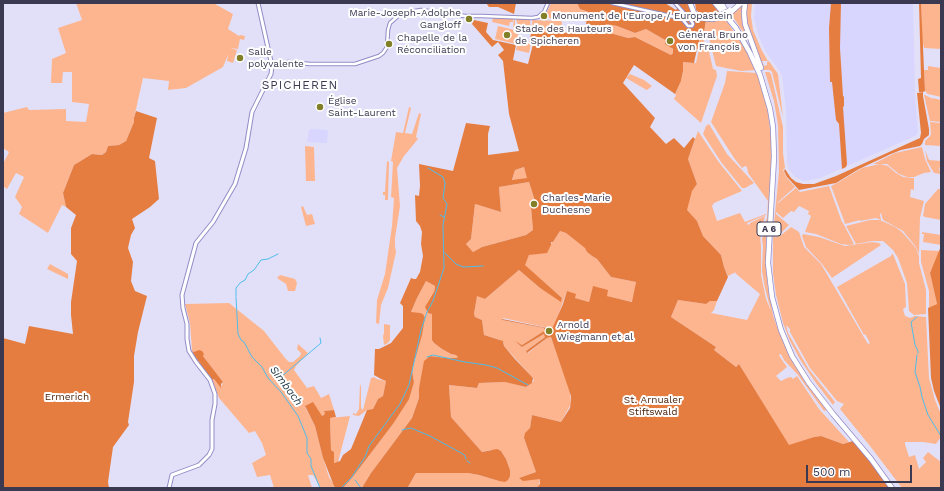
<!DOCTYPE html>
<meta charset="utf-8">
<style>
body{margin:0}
#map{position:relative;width:944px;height:491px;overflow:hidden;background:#e2e0f9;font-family:"Work Sans",sans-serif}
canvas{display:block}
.frame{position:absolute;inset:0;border:4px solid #3b3951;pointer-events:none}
.scale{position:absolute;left:806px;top:465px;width:106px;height:18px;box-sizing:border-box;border:2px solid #3b3951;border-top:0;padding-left:5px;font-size:12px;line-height:14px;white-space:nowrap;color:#3b3951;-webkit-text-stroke:3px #fff;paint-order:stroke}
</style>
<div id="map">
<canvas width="944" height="491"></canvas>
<div class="frame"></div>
<div class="scale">500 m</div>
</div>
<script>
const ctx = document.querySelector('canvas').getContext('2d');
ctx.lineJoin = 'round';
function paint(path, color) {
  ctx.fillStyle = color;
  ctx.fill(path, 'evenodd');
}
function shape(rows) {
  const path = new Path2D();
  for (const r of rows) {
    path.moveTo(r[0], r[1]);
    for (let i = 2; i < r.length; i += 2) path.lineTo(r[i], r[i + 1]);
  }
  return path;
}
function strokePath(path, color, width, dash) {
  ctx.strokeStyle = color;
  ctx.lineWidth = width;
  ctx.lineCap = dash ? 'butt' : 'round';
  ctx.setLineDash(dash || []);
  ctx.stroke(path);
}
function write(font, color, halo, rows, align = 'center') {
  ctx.font = font + ' "Work Sans",sans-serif';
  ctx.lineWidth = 4;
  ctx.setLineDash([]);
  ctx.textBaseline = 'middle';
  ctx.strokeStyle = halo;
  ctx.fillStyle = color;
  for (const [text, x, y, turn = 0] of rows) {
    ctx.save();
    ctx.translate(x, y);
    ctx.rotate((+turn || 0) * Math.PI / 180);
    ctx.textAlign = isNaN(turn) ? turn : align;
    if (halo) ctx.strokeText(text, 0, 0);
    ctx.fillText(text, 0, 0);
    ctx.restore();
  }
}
paint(shape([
 [755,3,913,3,915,95,918,131,917,135,820,178,804,181,795,177,789,170,787,163,786,110,782,75,778,69,766,52,759,37,754,19],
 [311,129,326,130,328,131,327,143,307,142,309,130]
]), '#d8d5fe');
paint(shape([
 [76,3,215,4,233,14,228,29,239,36,240,35,245,36,244,40,240,39,238,49,230,48,237,50,233,63,227,61,228,55,223,67,186,88,168,90,169,81,143,78,134,118,134,122,126,141,119,145,108,146,106,152,102,155,92,154,74,165,63,193,66,207,62,205,48,233,19,214,22,207,15,197,24,177,16,173,7,189,3,186,3,164,9,152,3,148,3,113,27,107,29,110,66,109,66,121,86,122,89,104,72,102,72,72,63,72,62,83,51,83,52,59,66,53,58,28,82,20],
 [551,3,577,3,580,9,602,18,601,20,596,19,586,20,586,22,583,20,576,19,549,18,546,14],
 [744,3,743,8,753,47,731,14],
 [746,3,752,3,751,16,753,30,762,51,768,61,762,61,764,66,767,65,767,62,769,61,778,74,783,117,772,72,770,70,764,70,748,28,745,10],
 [926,3,931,4,931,3,941,3,941,49,924,48,923,44,922,44,921,4,926,4],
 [724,17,746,50,756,70,741,71,716,66,709,38,704,32,706,23,706,21],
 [493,18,513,19,513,22,510,22,509,26,492,22],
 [514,19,515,19,515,25,518,25,516,19,530,19,531,31,529,31,513,27],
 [532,20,561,21,562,22,561,33,535,32,533,31],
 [606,24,617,26,635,33,646,29,665,40,673,50,673,53,671,55,635,37,628,38,610,33,605,27],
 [498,26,519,31,516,44,495,39],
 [702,38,708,47,713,69,716,70,717,76,701,123,674,99,676,95,675,94,681,81,683,71,683,62,696,63,699,49,697,48,699,40],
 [518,41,531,44,529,53,516,50],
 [928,66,941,68,941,97,928,94,925,91,924,70,928,70],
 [727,71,757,73,767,106,771,136,772,152,767,234,763,234,762,232,767,218,768,201,748,173,747,167,745,166,742,168,734,158,711,122,725,83],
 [765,72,769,72,771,74,783,127,783,153,785,168,783,170,787,178,795,187,778,202,777,210,778,203,796,188,800,192,829,186,842,222,843,223,854,244,849,245,841,244,816,234,805,232,811,216,808,214,809,211,799,206,794,212,791,211,783,218,776,212,776,214,789,225,779,235,773,234,779,172,778,125,774,101],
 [630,74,644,80,652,86,647,90,645,89,626,78],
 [924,95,925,95,933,99,933,98,941,100,941,122,930,121],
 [409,107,411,108,405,133,412,134,419,113,421,114,416,137,418,139,404,156,397,168,400,206,395,238,395,246,396,252,388,288,381,305,379,324,376,323,377,300,385,274,392,226,394,198,391,197,393,162,391,161,396,132,403,133],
 [930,122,941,123,941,146,925,145,925,141,931,135],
 [709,124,727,154,754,183,745,188,742,188,721,162,703,134,706,126],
 [698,131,718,161,742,191,714,203,712,206,717,221,740,213,745,222,766,214,766,215,747,223,748,225,750,224,750,223,765,216,760,235,761,247,761,275,766,299,771,311,765,288,762,271,763,247,762,238,764,236,766,236,766,266,768,289,773,315,777,327,794,363,802,376,827,410,824,411,798,375,784,360,781,354,779,355,780,357,787,367,776,376,781,381,787,378,791,377,793,379,797,376,819,409,849,442,843,444,821,436,814,437,789,446,739,364,736,367,714,350,716,347,671,317,678,300,706,304,710,301,717,301,714,310,711,313,747,320,760,294,735,273,738,271,728,276,724,267,721,255,703,236,697,221,686,210,692,190,697,184,688,159],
 [305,146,314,147,315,181,306,181],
 [922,147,925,159,931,172,924,173,914,177,907,177,899,174,887,164,873,164,895,153],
 [925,150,929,160,941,161,939,171,941,169,941,174,934,173,927,161],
 [387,161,389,162,388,200,385,200,385,195,383,195,383,192,385,192],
 [880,164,888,166,896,173,903,177,914,178,914,190,911,189,910,197,924,201,920,218,919,254,916,247,903,231,883,220,881,213,880,214,881,220,876,218,860,221,860,220,845,224,843,218,831,186,839,182,862,168],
 [524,167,528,178,512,181,515,170],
 [529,182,535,201,531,207,533,230,526,235,482,247,473,252,466,244,471,239,475,204,501,212,499,187],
 [938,189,941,189,941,220,925,217,923,216,925,204],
 [303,206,307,215,312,214,315,224,306,226,301,207],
 [870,220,880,220,895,227,902,232,916,248,919,256,919,263,926,290,926,314,914,315,909,311,907,283,898,258,893,250,883,241,872,241,856,244,846,226],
 [791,227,799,232,804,247,821,264,868,344,870,343,865,334,864,335,837,287,891,256,892,254,893,254,905,284,906,307,903,309,905,316,910,318,915,316,926,317,929,378,935,400,941,414,941,437,936,444,923,442,905,442,905,444,909,457,915,455,919,469,926,462,923,458,928,452,941,462,941,488,902,488,870,446,840,409,844,404,837,401,810,368,790,332,790,329,786,325,788,333,808,368,835,402,833,405,816,383,801,361,790,341,783,323,776,295,773,273,773,237,780,236],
 [560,231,566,233,586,248,587,252,592,256,597,259,611,277,636,282,633,302,606,296,593,287,589,302,575,298,567,291,553,329,503,318,502,320,544,328,544,331,522,345,518,343,522,347,544,334,546,336,526,351,528,353,547,338,551,337,570,391,571,404,561,422,532,415,530,428,524,438,536,472,519,478,540,479,539,487,537,488,409,488,408,487,416,473,468,473,479,475,499,481,510,470,506,459,501,451,490,450,482,452,451,417,449,385,477,388,479,383,506,382,526,387,534,381,533,378,504,346,504,343,500,340,484,335,482,320,475,317,474,314,477,295,485,299,519,270,540,288,561,301,562,298,524,265,529,255,553,242],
 [922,232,941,235,941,245,923,242,924,234,922,234],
 [803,234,819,237,845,246,872,242,879,243,881,245,832,278,822,264,806,247,802,236],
 [921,250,940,251,930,273,937,304,929,308,929,291,921,262],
 [50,264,68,274,68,279,47,269],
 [280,275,295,279,297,283,295,291,288,291,286,284,277,278],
 [426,281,435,286,435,288,432,313,433,341,434,343,442,349,451,354,457,355,458,357,456,358,446,358,430,356,419,388,419,398,412,418,371,473,363,486,363,488,343,488,352,478,393,424,414,382,412,370,416,357,411,312,417,298],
 [229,303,264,331,285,358,289,362,293,362,300,356,301,353,297,349,298,344,308,353,296,366,294,370,307,388,314,386,321,398,329,394,334,410,324,411,325,414,322,416,305,407,315,426,323,458,329,477,336,488,321,488,313,475,308,475,312,488,274,488,270,475,257,477,252,463,266,455,262,443,255,431,249,433,219,398,212,380,214,379,221,387,223,382,203,356,194,352,192,350,190,323,185,304],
 [384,324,390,325,390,340,388,343,384,345,383,336,384,333],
 [374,377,377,379,386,381,383,396,378,399,373,409,367,410,359,416,353,415,353,413,356,414,359,409,360,384,361,387,361,408,363,410,371,378],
 [350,416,338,462,333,463,334,452,331,450,330,418]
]), '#fdb58f');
paint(shape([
 [486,3,516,3,514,14,498,7,489,7],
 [577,3,665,3,676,10,679,5,678,3,689,3,691,11,706,21,704,32,707,35,704,38,703,37,699,40,699,49,697,49,694,63,683,62,683,71,681,81,675,94,634,65,623,83,655,118,650,127,666,144,674,138,684,148,693,137,695,139,688,159,697,184,692,191,687,210,697,221,703,236,721,255,724,267,728,277,717,301,710,301,706,304,678,300,671,317,716,347,714,350,736,367,739,364,789,445,814,437,821,436,843,444,853,441,875,467,890,488,537,488,540,484,540,479,523,481,519,478,536,472,524,438,525,433,530,428,532,415,561,422,570,408,571,401,571,396,551,337,547,338,527,353,526,351,545,337,544,334,522,347,515,341,522,345,544,331,544,328,502,320,502,319,552,329,563,304,567,291,576,294,575,298,589,302,593,286,608,290,607,296,632,302,636,282,611,277,597,259,592,256,587,252,585,248,566,233,560,231,553,242,551,242,551,245,547,253,529,255,525,265,562,298,561,302,540,288,519,270,485,299,477,296,474,314,475,317,482,320,484,335,503,341,504,346,514,358,533,378,532,383,526,387,505,382,479,383,477,388,449,385,451,417,482,452,497,449,501,451,506,459,510,470,510,476,508,480,505,482,499,481,479,475,468,473,416,473,408,487,409,488,363,488,363,486,371,473,412,418,419,398,419,388,424,361,430,356,446,358,456,358,458,357,456,355,451,354,442,349,434,343,432,340,432,314,428,313,425,307,434,292,435,288,435,286,426,281,417,298,411,312,420,313,423,314,425,318,422,335,412,370,414,382,409,399,393,424,352,478,343,488,336,488,334,486,323,458,315,426,305,406,313,402,322,416,325,414,324,411,334,410,336,417,330,418,331,450,334,452,334,463,340,461,343,455,351,449,367,410,373,409,378,399,383,396,386,381,381,379,374,375,375,349,379,349,391,343,403,328,403,306,400,303,411,278,414,279,416,279,420,272,423,256,421,244,422,232,420,226,416,221,415,195,419,196,420,186,419,164,453,171,466,123,490,126,488,134,488,155,519,151,509,114,503,61,498,55,504,50,498,42,492,47,472,24,474,20,488,23,486,32,493,40,516,45,513,60,528,64,533,44,529,42,531,34,529,31,554,33,587,32,591,25,586,24,587,18,589,17,601,20,602,17,580,9],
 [606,24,617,26,635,33,646,29,665,40,665,44,673,49,673,53,671,55,635,37,628,38,610,33,605,27],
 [524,167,527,178,512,180,515,170],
 [529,182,535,201,531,207,533,230,526,235,482,247,473,252,466,244,471,239,475,204,501,212,499,187],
 [695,3,712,3,721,13,712,16,703,16,696,10],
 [831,3,841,3,840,48,843,96,844,97,844,106,843,107,847,164,846,167,842,169,839,124,836,120,832,82,830,82,829,28],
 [919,3,926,3,926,4,921,4,925,91,923,92,923,96,929,129,929,135,924,139,922,144,920,146,901,150,891,154,859,169,836,183,799,190,787,177,784,171,785,169,791,178,796,182,803,184,814,184,836,176,920,138,921,133,917,93,923,92,919,92,918,79,921,78],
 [136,111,157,118,149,158,155,161,159,199,150,207,132,219,135,228,131,235,128,248,133,262,131,281,135,291,147,296,138,332,134,356,134,382,128,422,129,425,113,447,108,482,109,488,3,488,3,338,25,344,29,326,73,334,71,315,71,302,77,261,71,254,71,228,76,215,66,207,63,193,74,165,92,154,102,155,106,152,108,146,119,145,126,141,134,122,134,118],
 [941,246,941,409,934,391,931,378,928,308,937,304,930,273],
 [192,350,194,352,199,350,202,351,204,354,203,356,223,382,221,384,221,388,214,379,212,380,194,355]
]), '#e67d40');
strokePath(shape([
 [440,215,444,217],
 [445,253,456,264,463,267,483,266],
 [236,296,236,288,240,283,245,280,248,274,254,270,261,260,268,259,278,254],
 [236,297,238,334,241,340,244,342,252,357,262,367,268,378,281,392,298,416,307,438,307,453,311,459,311,466,320,488],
 [917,317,911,322,915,345,918,351,918,353],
 [917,355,915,372,920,387,922,397,928,415,941,436],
 [427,357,433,355,465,362,486,365,497,368,528,385],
 [285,380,282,376,321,343,320,338],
 [402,430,411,428,430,436,463,454,465,456,466,459],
 [467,461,470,463],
 [355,480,361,488],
 [341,488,351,478,365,457,369,446,400,404,409,385,421,330,427,312,433,301,444,268,443,225,447,204,443,198,445,183,443,177,428,168]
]), '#4ebdeb', 1);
const tertiary = shape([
 [612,3,675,17,683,20,688,26,692,26,693,24,692,22,675,3],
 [272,66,288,62,310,64,355,64,379,56,383,53,387,47,388,30,390,23,398,16,408,12,421,10,465,16,482,16,532,18,538,17,544,12,548,3]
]);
const secondary = shape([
 [169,488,172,475,199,465,209,455,212,449,212,420,215,404,215,394,210,380,196,362,189,351,187,339,187,324,183,308,182,295,196,243,213,222,235,184,246,148,252,112,271,74,272,66,258,3]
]);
const motorway = shape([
 [690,3,694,13,700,18,712,19,722,17],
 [715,3,736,28,750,53,760,75,770,109,773,127,774,157,768,263,772,297,781,330,792,356,809,383,833,414,871,459,892,488],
 [721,3,728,14],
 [745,3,744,13,745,24,761,68],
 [731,12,741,3]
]);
strokePath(tertiary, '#928cc6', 4.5);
strokePath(secondary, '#928cc6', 5);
strokePath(motorway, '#928cc6', 6);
strokePath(tertiary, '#fff', 2.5);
strokePath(secondary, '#fff', 3);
strokePath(motorway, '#fff', 4.5);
const motorwayBridge = shape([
 [721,15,730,10]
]);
strokePath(motorwayBridge, '#928cc6', 6, []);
strokePath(motorwayBridge, '#fff', 4.5);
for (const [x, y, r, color] of [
 [544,16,4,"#818028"],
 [469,19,4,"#818028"],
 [507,35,4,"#818028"],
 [670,41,4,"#818028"],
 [389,44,4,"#818028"],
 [240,58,4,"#818028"],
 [320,107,4,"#818028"],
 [534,204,4,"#818028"],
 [549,331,4,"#818028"]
]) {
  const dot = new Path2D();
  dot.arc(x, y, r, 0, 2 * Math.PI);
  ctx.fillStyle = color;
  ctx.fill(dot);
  strokePath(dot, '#fff', 1.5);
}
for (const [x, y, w] of [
 [769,229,24]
]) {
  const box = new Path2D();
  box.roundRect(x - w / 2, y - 7, w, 14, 3);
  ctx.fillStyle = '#fff';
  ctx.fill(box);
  strokePath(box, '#3b3951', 1);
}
write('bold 9px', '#3b3951', null, [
 ["A 6",769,229]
]);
write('10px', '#3b3951', '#fff', [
 ["Marie-Joseph-Adolphe",461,13,"right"],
 ["Gangloff",461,25,"right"],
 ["Monument de l'Europe / Europastein",552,16],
 ["Stade des Hauteurs",515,29],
 ["de Spicheren",515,41],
 ["Général Bruno",678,35],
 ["von François",678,47],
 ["Chapelle de la",397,38],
 ["Réconciliation",397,50],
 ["Salle",248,52],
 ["polyvalente",248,64],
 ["Église",328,101],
 ["Saint-Laurent",328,113],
 ["Charles-Marie",542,198],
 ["Duchesne",542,210],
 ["Arnold",557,325],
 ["Wiegmann et al",557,337]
], 'left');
write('10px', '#4e240b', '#fff', [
 ["Ermerich",67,397],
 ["St. Arnualer",653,400],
 ["Stiftswald",653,412]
]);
write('italic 11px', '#243d48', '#fff', [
 ["Simbach",286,386,53]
]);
ctx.letterSpacing = '1px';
write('12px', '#3b3951', '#fff', [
 ["SPICHEREN",300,85]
]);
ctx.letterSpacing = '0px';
</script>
